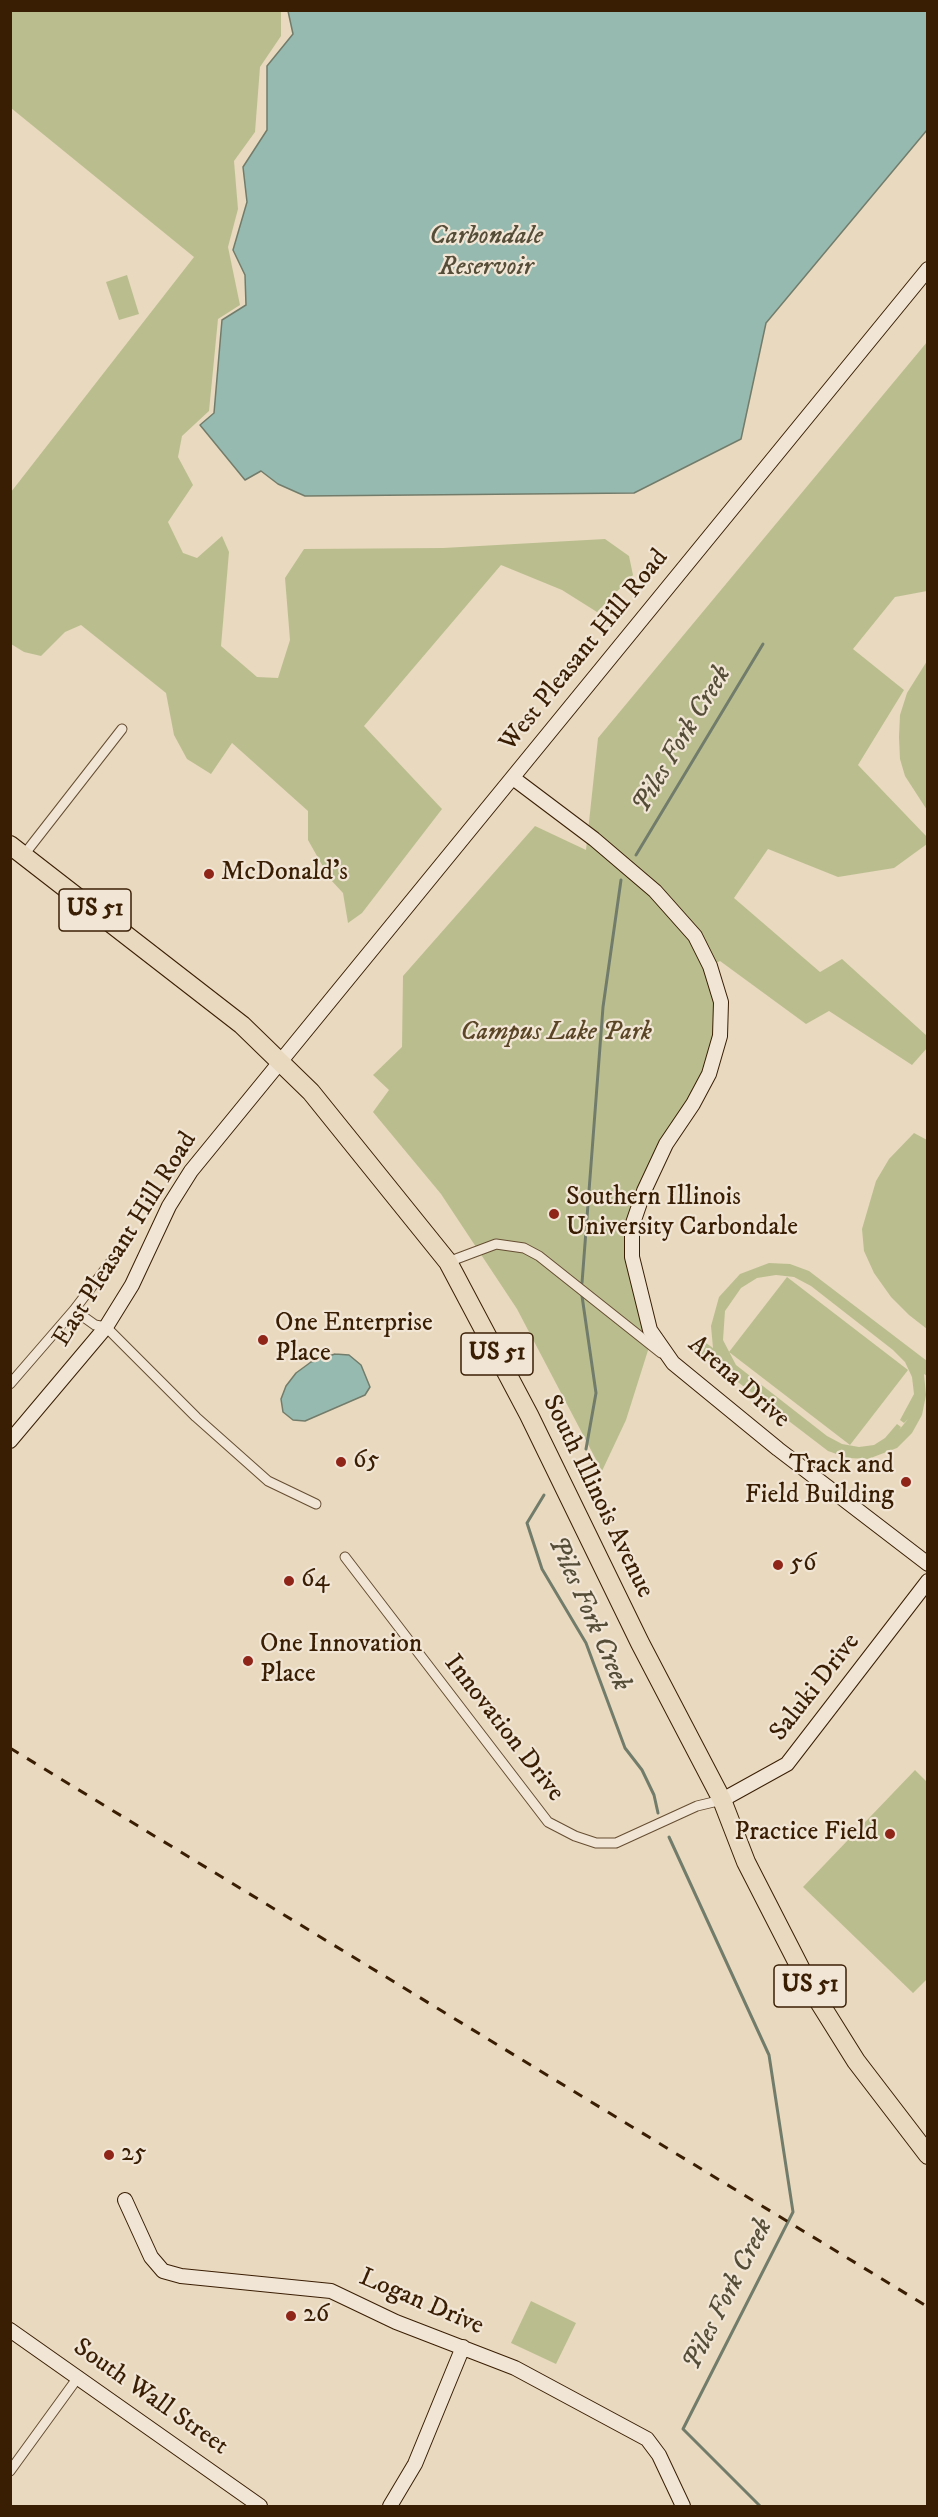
<!DOCTYPE html>
<style>
body{margin:0}
#map{position:relative;width:938px;height:2517px;overflow:hidden;background:#e9d9be;font-family:"IM FELL DW Pica",serif}
canvas{display:block}
.frame{position:absolute;inset:0;border:12px solid #3a1e04;pointer-events:none}
</style>
<div id="map">
<canvas width="938" height="2517"></canvas>
<div class="frame"></div>
</div>
<script>
const ctx = document.querySelector('canvas').getContext('2d');
ctx.lineJoin = 'round';
function paint(path, color) {
  ctx.fillStyle = color;
  ctx.fill(path, 'evenodd');
}
function shape(rows) {
  const path = new Path2D();
  for (const r of rows) {
    path.moveTo(r[0], r[1]);
    for (let i = 2; i < r.length; i += 2) path.lineTo(r[i], r[i + 1]);
  }
  return path;
}
function strokePath(path, color, width, dash) {
  ctx.strokeStyle = color;
  ctx.lineWidth = width;
  ctx.lineCap = dash ? 'butt' : 'round';
  ctx.setLineDash(dash || []);
  ctx.stroke(path);
}
function write(font, color, halo, rows, align = 'center') {
  ctx.font = font + ' "IM FELL DW Pica",serif';
  ctx.lineWidth = 4.5;
  ctx.setLineDash([]);
  ctx.textBaseline = 'middle';
  ctx.strokeStyle = halo;
  ctx.fillStyle = color;
  for (const [text, x, y, turn = 0] of rows) {
    ctx.save();
    ctx.translate(x, y);
    ctx.rotate((+turn || 0) * Math.PI / 180);
    ctx.textAlign = isNaN(turn) ? turn : align;
    if (halo) ctx.strokeText(text, 0, 0);
    ctx.fillText(text, 0, 0);
    ctx.restore();
  }
}
paint(shape([
 [10,11,281,11,281,36,260,67,255,132,234,161,238,209,228,247,240,305,218,319,209,411,182,436,178,457,193,485,168,522,183,553,197,558,222,536,229,552,221,646,257,677,278,678,290,640,285,578,304,549,443,548,605,539,629,556,633,575,597,612,562,590,501,565,364,726,442,809,362,913,348,923,343,893,330,879,308,840,308,811,232,743,211,774,187,759,174,735,166,693,81,625,65,632,41,656,24,652,11,644,11,492,194,257,11,108],
 [127,275,139,314,119,320,106,282],
 [927,342,927,591,895,597,853,649,904,690,858,765,927,837,927,844,894,868,838,877,768,849,734,898,820,972,842,959,927,1036,927,1048,912,1065,829,1011,806,1024,720,961,710,966,722,1018,693,1104,632,1226,650,1344,626,1420,602,1471,517,1309,441,1194,373,1112,389,1090,373,1075,402,1047,403,976,535,826,586,850,598,738],
 [927,661,927,810,905,776,900,759,899,737,900,715,907,693],
 [914,1133,927,1140,927,1329,909,1315,891,1297,874,1273,864,1251,862,1229,876,1181,889,1159],
 [769,1263,790,1264,809,1271,927,1361,927,1376,924,1374,926,1395,922,1415,912,1433,897,1448,868,1459,848,1458,828,1451,692,1347,699,1338,713,1348,711,1326,719,1297,740,1274],
 [776,1275,794,1277,811,1286,893,1350,905,1362,912,1377,914,1394,900,1420,904,1423,908,1419,899,1430,901,1427,897,1424,885,1438,874,1445,859,1447,842,1444,827,1436,736,1365,723,1340,725,1311,741,1288,757,1278],
 [787,1277,908,1370,850,1445,729,1352],
 [915,1770,927,1782,928,1978,913,1993,803,1887],
 [531,2301,576,2323,556,2364,511,2343]
]), '#babe8f');
const water = shape([
 [288,11,927,11,927,130,766,323,741,439,634,493,305,496,278,484,261,471,245,480,200,425,214,413,222,320,246,305,245,275,233,250,247,202,243,167,267,130,267,66,293,34,288,11],
 [335,1354,349,1355,361,1365,370,1387,365,1395,305,1421,293,1420,283,1412,281,1399,286,1386,296,1373,311,1362,335,1354]
]);
paint(water, '#97bab0');
strokePath(water, '#727c6b', 1.5);
strokePath(shape([
 [636,855,763,644],
 [582,1283,603,1007,621,880],
 [582,1296,596,1393,586,1449],
 [544,1495,527,1523,542,1569,586,1643,625,1748,642,1770,654,1795,658,1813],
 [669,1837,769,2055,793,2212,683,2429,760,2506]
]), '#727c6b', 3);
const street = shape([
 [23,856,122,729],
 [448,1262,496,1244,524,1248,539,1256,661,1353],
 [74,1310,95,1325,106,1327,196,1417,268,1481,316,1504],
 [10,1384,74,1310,116,1255],
 [345,1557,548,1822,575,1836,596,1843,616,1843,697,1806,722,1800],
 [10,2471,79,2376]
]);
const secondary = shape([
 [513,778,594,839,655,891,695,936,710,966,721,1002,720,1036,709,1074,693,1104,666,1144,644,1191,632,1226,632,1257,650,1330,673,1363,778,1449,928,1564],
 [10,1441,106,1327,132,1285,169,1206,191,1171,928,269],
 [722,1800,787,1764,928,1581],
 [125,2200,151,2257,163,2271,181,2276,331,2291,396,2322,515,2368,647,2439,659,2455,683,2506],
 [10,2330,260,2506],
 [390,2506,415,2464,463,2347]
]);
const highway = shape([
 [10,845,242,1025,311,1092,448,1262,529,1415,640,1643,722,1800,746,1862,811,1989,856,2061,928,2155]
]);
strokePath(street, '#664d32', 11);
strokePath(secondary, '#3a1e04', 16);
strokePath(highway, '#3a1e04', 20);
strokePath(street, '#f1e6d5', 9);
strokePath(secondary, '#f1e6d5', 14);
strokePath(highway, '#e9d9be', 18);
strokePath(shape([
 [10,1748,928,2307]
]), '#3a1e04', 3, [10, 10]);
for (const [x, y, r, color] of [
 [209,874,6,"#8f2418"],
 [554,1214,6,"#8f2418"],
 [263,1340,6,"#8f2418"],
 [341,1462,6,"#8f2418"],
 [906,1482,6,"#8f2418"],
 [778,1565,6,"#8f2418"],
 [289,1581,6,"#8f2418"],
 [248,1661,6,"#8f2418"],
 [890,1834,6,"#8f2418"],
 [109,2155,6,"#8f2418"],
 [291,2316,6,"#8f2418"]
]) {
  const dot = new Path2D();
  dot.arc(x, y, r, 0, 2 * Math.PI);
  ctx.fillStyle = color;
  ctx.fill(dot);
  strokePath(dot, '#f1e6d5', 2);
}
for (const [x, y, w] of [
 [95,910,72],
 [497,1354,72],
 [810,1986,72]
]) {
  const box = new Path2D();
  box.roundRect(x - w / 2, y - 21, w, 42, 4.5);
  ctx.fillStyle = '#f1e6d5';
  ctx.fill(box);
  strokePath(box, '#3a1e04', 1.5);
}
write('bold 24px', '#3a1e04', null, [
 ["US 51",95,910],
 ["US 51",497,1354],
 ["US 51",810,1986]
]);
write('26px', '#3a1e04', '#f1e6d5', [
 ["West Pleasant Hill Road",585,651,-51],
 ["East Pleasant Hill Road",126,1240,-58],
 ["Arena Drive",738,1383,41],
 ["South Illinois Avenue",597,1497,64],
 ["Saluki Drive",816,1688,-52],
 ["Innovation Drive",503,1729,52],
 ["Logan Drive",421,2303,23],
 ["South Wall Street",150,2398,35]
]);
write('26px', '#3a1e04', '#f1e6d5', [
 ["McDonald's",221,874],
 ["Southern Illinois",566,1199],
 ["University Carbondale",566,1229],
 ["One Enterprise",275,1325],
 ["Place",275,1355],
 ["65",353,1462],
 ["Track and",894,1467,"right"],
 ["Field Building",894,1497,"right"],
 ["56",790,1565],
 ["64",301,1581],
 ["One Innovation",260,1646],
 ["Place",260,1676],
 ["Practice Field",878,1834,"right"],
 ["25",121,2155],
 ["26",303,2316]
], 'left');
write('italic 26px', '#5a4627', '#f1e6d5', [
 ["Campus Lake Park",556,1034]
]);
write('italic 27px', '#564d38', '#f1e6d5', [
 ["Carbondale",486,237],
 ["Reservoir",486,268],
 ["Piles Fork Creek",683,740,-59],
 ["Piles Fork Creek",588,1614,66],
 ["Piles Fork Creek",729,2295,-63]
]);
</script>
